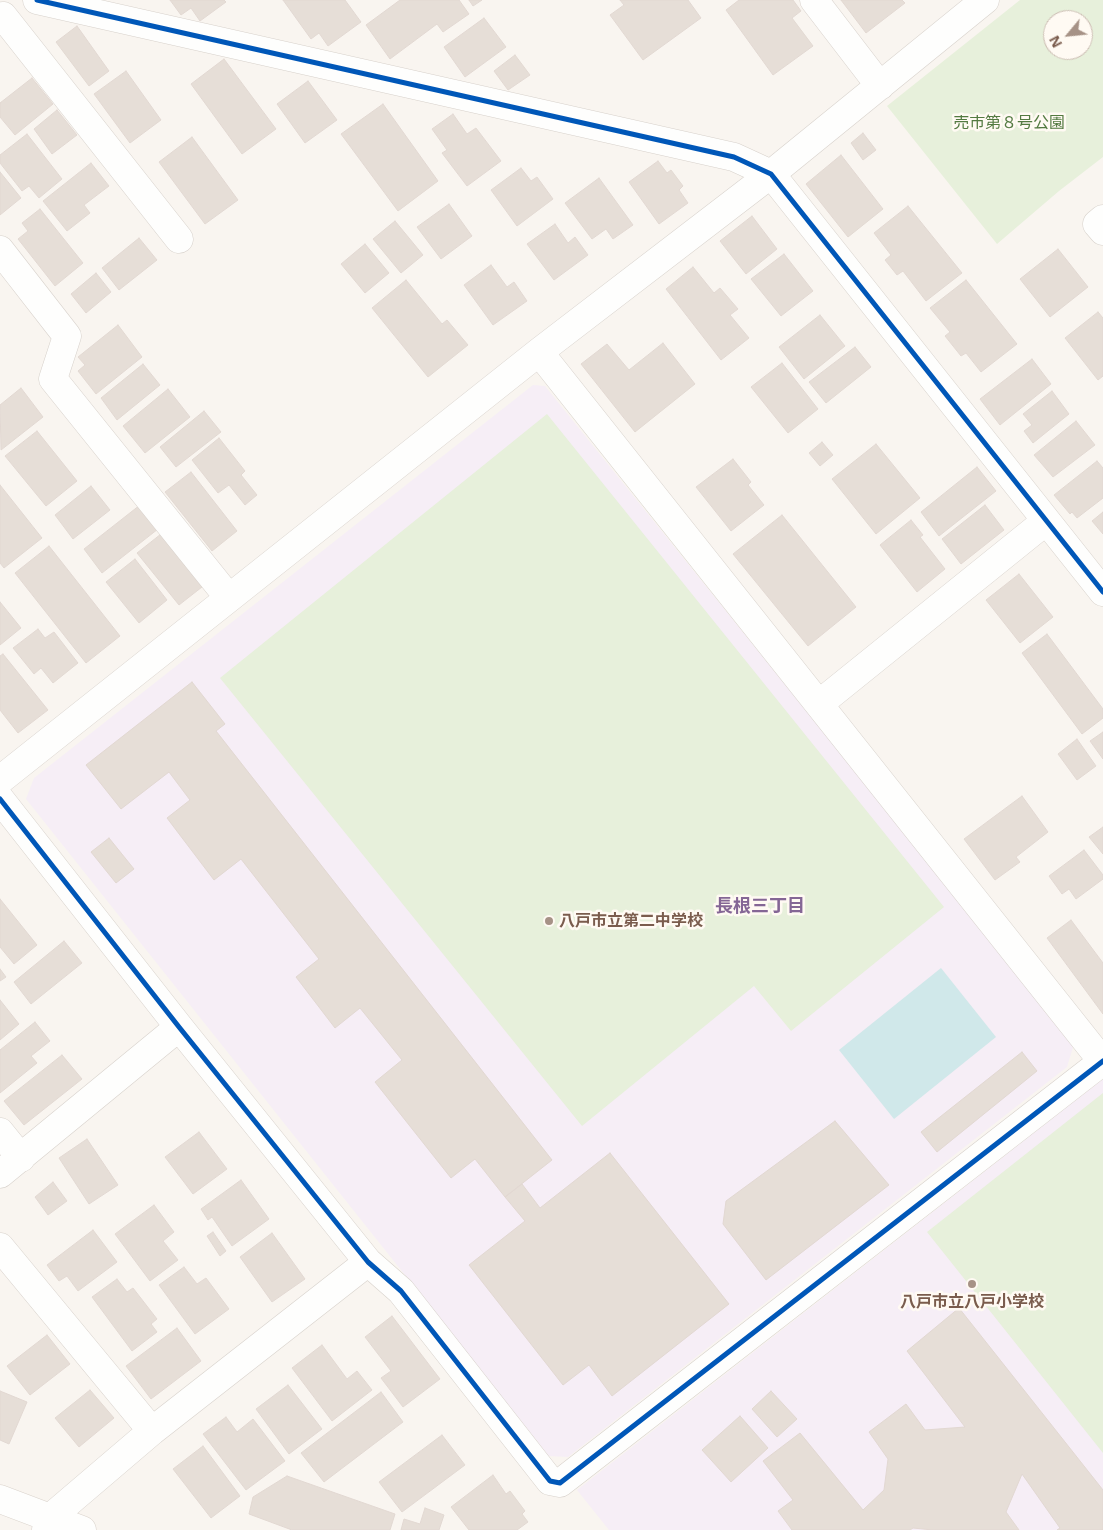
<!DOCTYPE html>
<meta charset="utf-8">
<style>
body{margin:0}
#map{position:relative;width:1103px;height:1530px;overflow:hidden;background:#f9f5f0;font-family:"Noto Sans",sans-serif}
canvas{display:block}
.north{position:absolute;left:1043px;top:10px;width:50px;height:50px;box-sizing:border-box;background:#fffaf3;border:1px solid #cabbb1;border-radius:50%;rotate:242deg;font-size:14px;font-weight:700;line-height:20px;text-align:center;color:#7a5c4d}
.north::after{content:'';display:block;margin:auto;width:18px;height:22px;background:#a69286;clip-path:polygon(50% 0,100% 100%,50% 72%,0 100%)}
</style>
<div id="map">
<canvas width="1103" height="1530"></canvas>
<div class="north">N</div>
</div>
<script>
const ctx = document.querySelector('canvas').getContext('2d');
ctx.lineJoin = 'round';
function paint(path, color) {
  ctx.fillStyle = color;
  ctx.fill(path, 'evenodd');
}
function shape(rows) {
  const path = new Path2D();
  for (const r of rows) {
    path.moveTo(r[0], r[1]);
    for (let i = 2; i < r.length; i += 2) path.lineTo(r[i], r[i + 1]);
  }
  return path;
}
function strokePath(path, color, width, dash) {
  ctx.strokeStyle = color;
  ctx.lineWidth = width;
  ctx.lineCap = dash ? 'butt' : 'round';
  ctx.setLineDash(dash || []);
  ctx.stroke(path);
}
function write(font, color, halo, rows, align = 'center') {
  ctx.font = font + ' "Noto Sans","Noto Sans JP",sans-serif';
  ctx.lineWidth = 5;
  ctx.setLineDash([]);
  ctx.textBaseline = 'middle';
  ctx.strokeStyle = halo;
  ctx.fillStyle = color;
  for (const [text, x, y, turn = 0] of rows) {
    ctx.save();
    ctx.translate(x, y);
    ctx.rotate((+turn || 0) * Math.PI / 180);
    ctx.textAlign = isNaN(turn) ? turn : align;
    if (halo) ctx.strokeText(text, 0, 0);
    ctx.fillText(text, 0, 0);
    ctx.restore();
  }
}
paint(shape([
 [533,385,545,386,1074,1044,1067,1067,568,1457,549,1456,26,799,34,778],
 [1103,1079,1103,1530,609,1530,577,1490]
]), '#f6eef6');
paint(shape([
 [1020,0,1103,0,1103,157,1059,191,997,244,887,106],
 [1053,20,1083,20,1083,50,1053,50],
 [547,414,944,907,791,1031,754,986,582,1126,220,678],
 [1103,1093,1103,1453,927,1232]
]), '#e7f0db');
paint(shape([
 [941,968,996,1037,894,1119,839,1050]
]), '#d0e8ea');
const building = shape([
 [170,0,224,0,226,2,200,21,191,8,181,15,170,0],
 [283,0,345,0,361,22,328,46,319,33,311,39,283,0],
 [400,0,459,0,469,14,443,32,437,24,390,59,366,25,400,0],
 [469,0,482,0,473,6,469,0],
 [620,0,688,0,701,18,643,60,610,15,624,5,620,0],
 [739,0,793,0,801,11,792,18,813,46,773,75,726,10,739,0],
 [841,0,902,0,905,3,866,33,841,0],
 [484,18,506,47,465,77,444,47,484,18],
 [77,26,109,71,89,86,56,42,77,26],
 [515,55,530,75,508,90,494,71,515,55],
 [224,59,276,129,242,154,191,84,224,59],
 [126,71,161,120,130,143,94,94,126,71],
 [32,78,53,104,15,135,0,117,0,103,32,78],
 [308,81,337,120,305,143,277,104,308,81],
 [383,104,438,181,398,211,341,134,383,104],
 [57,110,77,135,52,154,34,129,57,110],
 [453,114,467,134,476,128,501,161,467,186,442,153,447,150,432,129,453,114],
 [863,133,876,150,863,160,851,143,863,133],
 [27,134,62,179,39,198,29,186,22,191,0,163,0,155,27,134],
 [192,137,238,200,205,224,159,162,192,137],
 [841,155,883,209,848,237,806,184,841,155],
 [658,161,667,173,671,170,683,186,679,190,688,203,659,224,629,182,658,161],
 [91,163,109,186,84,205,90,213,67,231,43,201,91,163],
 [521,168,531,181,537,177,553,199,517,226,491,190,521,168],
 [0,172,21,198,0,215,0,172],
 [599,178,633,225,613,239,606,229,592,239,565,203,599,178],
 [449,204,472,236,441,259,417,227,449,204],
 [908,206,962,273,926,301,903,271,897,275,885,260,891,255,874,233,908,206],
 [40,209,83,263,55,286,18,239,28,231,22,223,40,209],
 [752,216,777,249,746,274,720,241,752,216],
 [395,221,423,255,401,273,373,239,395,221],
 [555,224,568,243,575,237,588,255,554,280,527,244,555,224],
 [139,238,157,260,119,290,102,268,139,238],
 [365,244,389,273,365,293,341,264,365,244],
 [1058,249,1088,287,1050,317,1020,279,1058,249],
 [784,254,813,291,781,316,751,279,784,254],
 [491,265,507,287,514,282,527,301,493,325,464,285,491,265],
 [693,267,714,293,720,288,738,309,730,315,749,338,721,360,666,289,693,267],
 [96,273,111,292,86,313,71,294,96,273],
 [406,280,442,324,447,320,468,345,428,377,372,308,406,280],
 [966,280,1017,344,981,372,966,353,961,356,945,336,950,332,930,308,966,280],
 [1098,312,1103,318,1103,376,1098,380,1065,338,1098,312],
 [820,315,845,346,804,379,779,347,820,315],
 [118,325,142,357,96,394,78,371,85,365,78,357,118,325],
 [663,343,695,384,635,432,581,364,607,344,629,370,663,343],
 [855,347,871,367,826,403,809,382,855,347],
 [1032,359,1051,384,1000,425,980,399,1032,359],
 [782,363,818,409,788,433,751,387,782,363],
 [143,364,160,385,117,420,101,398,143,364],
 [21,388,43,417,1,450,0,405,21,388],
 [168,389,190,417,145,453,123,426,168,389],
 [1052,391,1069,414,1033,443,1024,431,1032,425,1023,414,1052,391],
 [204,411,221,432,176,467,160,447,204,411],
 [1076,421,1095,445,1053,477,1034,455,1076,421],
 [37,431,77,481,46,506,5,456,37,431],
 [219,438,245,471,241,475,257,495,245,505,229,485,218,493,192,460,219,438],
 [822,442,833,455,820,466,809,453,822,442],
 [876,444,920,498,876,534,832,479,876,444],
 [733,459,751,482,748,485,764,505,731,531,696,487,733,459],
 [1097,461,1103,468,1103,498,1077,518,1072,512,1070,514,1054,495,1097,461],
 [977,467,996,491,939,536,921,512,977,467],
 [191,472,237,531,212,551,165,492,191,472],
 [0,485,42,538,4,568,0,563,0,485],
 [91,486,110,510,73,539,55,515,91,486],
 [140,505,158,529,102,573,84,549,140,505],
 [985,505,1004,530,961,564,942,539,985,505],
 [1103,512,1103,534,1092,521,1103,512],
 [782,515,856,607,808,646,733,554,782,515],
 [911,520,923,535,920,537,945,569,917,592,880,545,911,520],
 [161,534,202,587,179,605,137,553,161,534],
 [49,546,120,636,86,663,15,573,49,546],
 [135,559,167,600,139,623,106,582,135,559],
 [1019,574,1053,617,1020,643,986,600,1019,574],
 [0,602,21,628,0,645,0,602],
 [38,629,45,638,54,632,78,663,53,683,41,668,34,674,13,648,38,629],
 [1047,634,1103,709,1103,718,1082,734,1022,653,1047,634],
 [3,654,48,710,18,733,0,710,0,656,3,654],
 [192,682,225,724,216,731,552,1160,505,1197,475,1159,451,1178,375,1082,402,1060,360,1008,335,1028,296,977,319,959,241,859,214,880,167,818,190,800,169,772,121,809,86,765,192,682],
 [1103,732,1103,759,1090,741,1103,732],
 [1077,739,1096,766,1077,780,1058,754,1077,739],
 [1022,796,1048,832,1016,857,1020,862,995,880,964,839,1022,796],
 [1103,827,1103,854,1089,837,1103,827],
 [109,838,134,869,116,883,91,852,109,838],
 [1084,850,1103,875,1103,879,1076,899,1069,889,1062,894,1049,876,1084,850],
 [0,899,37,945,14,964,0,947,0,899],
 [1071,920,1103,963,1103,1014,1047,938,1071,920],
 [64,941,82,963,31,1004,14,982,64,941],
 [0,969,6,977,0,981,0,969],
 [0,1000,19,1024,0,1040,0,1000],
 [35,1022,50,1041,31,1056,37,1063,0,1093,0,1050,35,1022],
 [1022,1052,1037,1071,937,1152,921,1132,1022,1052],
 [62,1055,82,1079,24,1125,4,1101,62,1055],
 [835,1121,889,1185,766,1280,723,1224,726,1201,835,1121],
 [199,1132,227,1169,193,1194,165,1157,199,1132],
 [87,1139,118,1185,89,1204,59,1158,87,1139],
 [610,1153,729,1304,612,1396,589,1365,563,1385,469,1265,525,1221,505,1197,522,1184,540,1208,610,1153],
 [241,1180,269,1219,232,1246,212,1217,208,1220,201,1209,241,1180],
 [53,1182,67,1201,48,1215,35,1197,53,1182],
 [154,1205,174,1232,163,1241,178,1260,150,1281,115,1234,154,1205],
 [93,1230,117,1262,78,1291,67,1276,59,1281,47,1265,93,1230],
 [213,1232,226,1251,220,1256,207,1236,213,1232],
 [272,1233,305,1279,272,1302,240,1257,272,1233],
 [184,1267,197,1284,206,1278,229,1309,195,1334,159,1285,184,1267],
 [117,1279,127,1292,133,1288,157,1319,151,1324,157,1332,132,1351,92,1297,117,1279],
 [959,1308,1103,1490,1103,1530,1057,1530,1060,1528,1022,1474,1006,1512,1019,1530,933,1530,913,1528,910,1530,792,1530,778,1511,793,1500,763,1461,800,1433,863,1510,884,1490,888,1459,869,1432,906,1404,925,1430,965,1427,907,1351,959,1308],
 [392,1316,440,1379,403,1407,381,1378,391,1371,365,1337,392,1316],
 [177,1328,201,1361,151,1399,126,1366,177,1328],
 [47,1335,70,1364,30,1395,7,1366,47,1335],
 [322,1345,347,1379,357,1371,372,1390,332,1421,292,1368,322,1345],
 [288,1385,322,1429,289,1454,256,1409,288,1385],
 [90,1390,114,1418,79,1447,55,1418,90,1390],
 [0,1391,27,1402,9,1444,0,1440,0,1391],
 [771,1391,797,1419,777,1437,752,1409,771,1391],
 [381,1392,403,1422,324,1482,301,1453,381,1392],
 [740,1416,768,1448,731,1482,702,1450,740,1416],
 [226,1417,237,1432,253,1419,285,1461,246,1490,203,1434,226,1417],
 [442,1435,465,1465,402,1512,379,1482,442,1435],
 [203,1446,240,1496,211,1518,173,1469,203,1446],
 [493,1475,506,1494,510,1491,525,1511,522,1514,528,1522,517,1530,469,1530,451,1507,493,1475],
 [287,1476,395,1514,390,1530,292,1530,249,1514,253,1497,287,1476],
 [425,1508,444,1515,439,1530,401,1530,404,1519,420,1524,425,1508]
]);
paint(building, '#e6ded7');
strokePath(building, '#e2d8d2', 1);
const street = shape([
 [37,0,734,157,771,174,1103,592],
 [814,0,880,86],
 [3,16,179,239],
 [1103,219,1097,224,1103,231],
 [0,250,67,336,53,379,229,598],
 [539,352,1103,1062],
 [819,704,1046,521],
 [0,780,539,352,771,174,985,0],
 [0,799,179,1027,368,1262,401,1291,550,1481,560,1483,1103,1061],
 [0,1132,21,1158],
 [0,1174,179,1027],
 [0,1247,152,1431],
 [46,1530,50,1518,152,1431,368,1262]
]);
const secondary = shape([
 [0,1499,82,1530]
]);
strokePath(street, '#d7d1cb', 29);
strokePath(secondary, '#d9d2cb', 29);
strokePath(street, '#fefefd', 28);
strokePath(secondary, '#fefefd', 28);
strokePath(shape([
 [37,0,734,157,771,174,1103,592],
 [0,799,179,1027,368,1262,401,1291,550,1481,560,1483,1103,1061]
]), '#0057b8', 5);
for (const [x, y, r, color] of [
 [549,921,5,"#a69286"],
 [972,1284,5,"#a69286"]
]) {
  const dot = new Path2D();
  dot.arc(x, y, r, 0, 2 * Math.PI);
  ctx.fillStyle = color;
  ctx.fill(dot);
  strokePath(dot, '#fffaf3', 2);
}
write('16px', '#537a41', '#fffaf3', [
 ["売市第８号公園",1009,123]
]);
write('bold 16px', '#7a5c4d', '#fffaf3', [
 ["八戸市立第二中学校",559,921],
 ["八戸市立八戸小学校",972,1302,"center"]
], 'left');
write('bold 18px', '#846695', '#fffaf3', [
 ["長根三丁目",760,907]
]);
</script>
